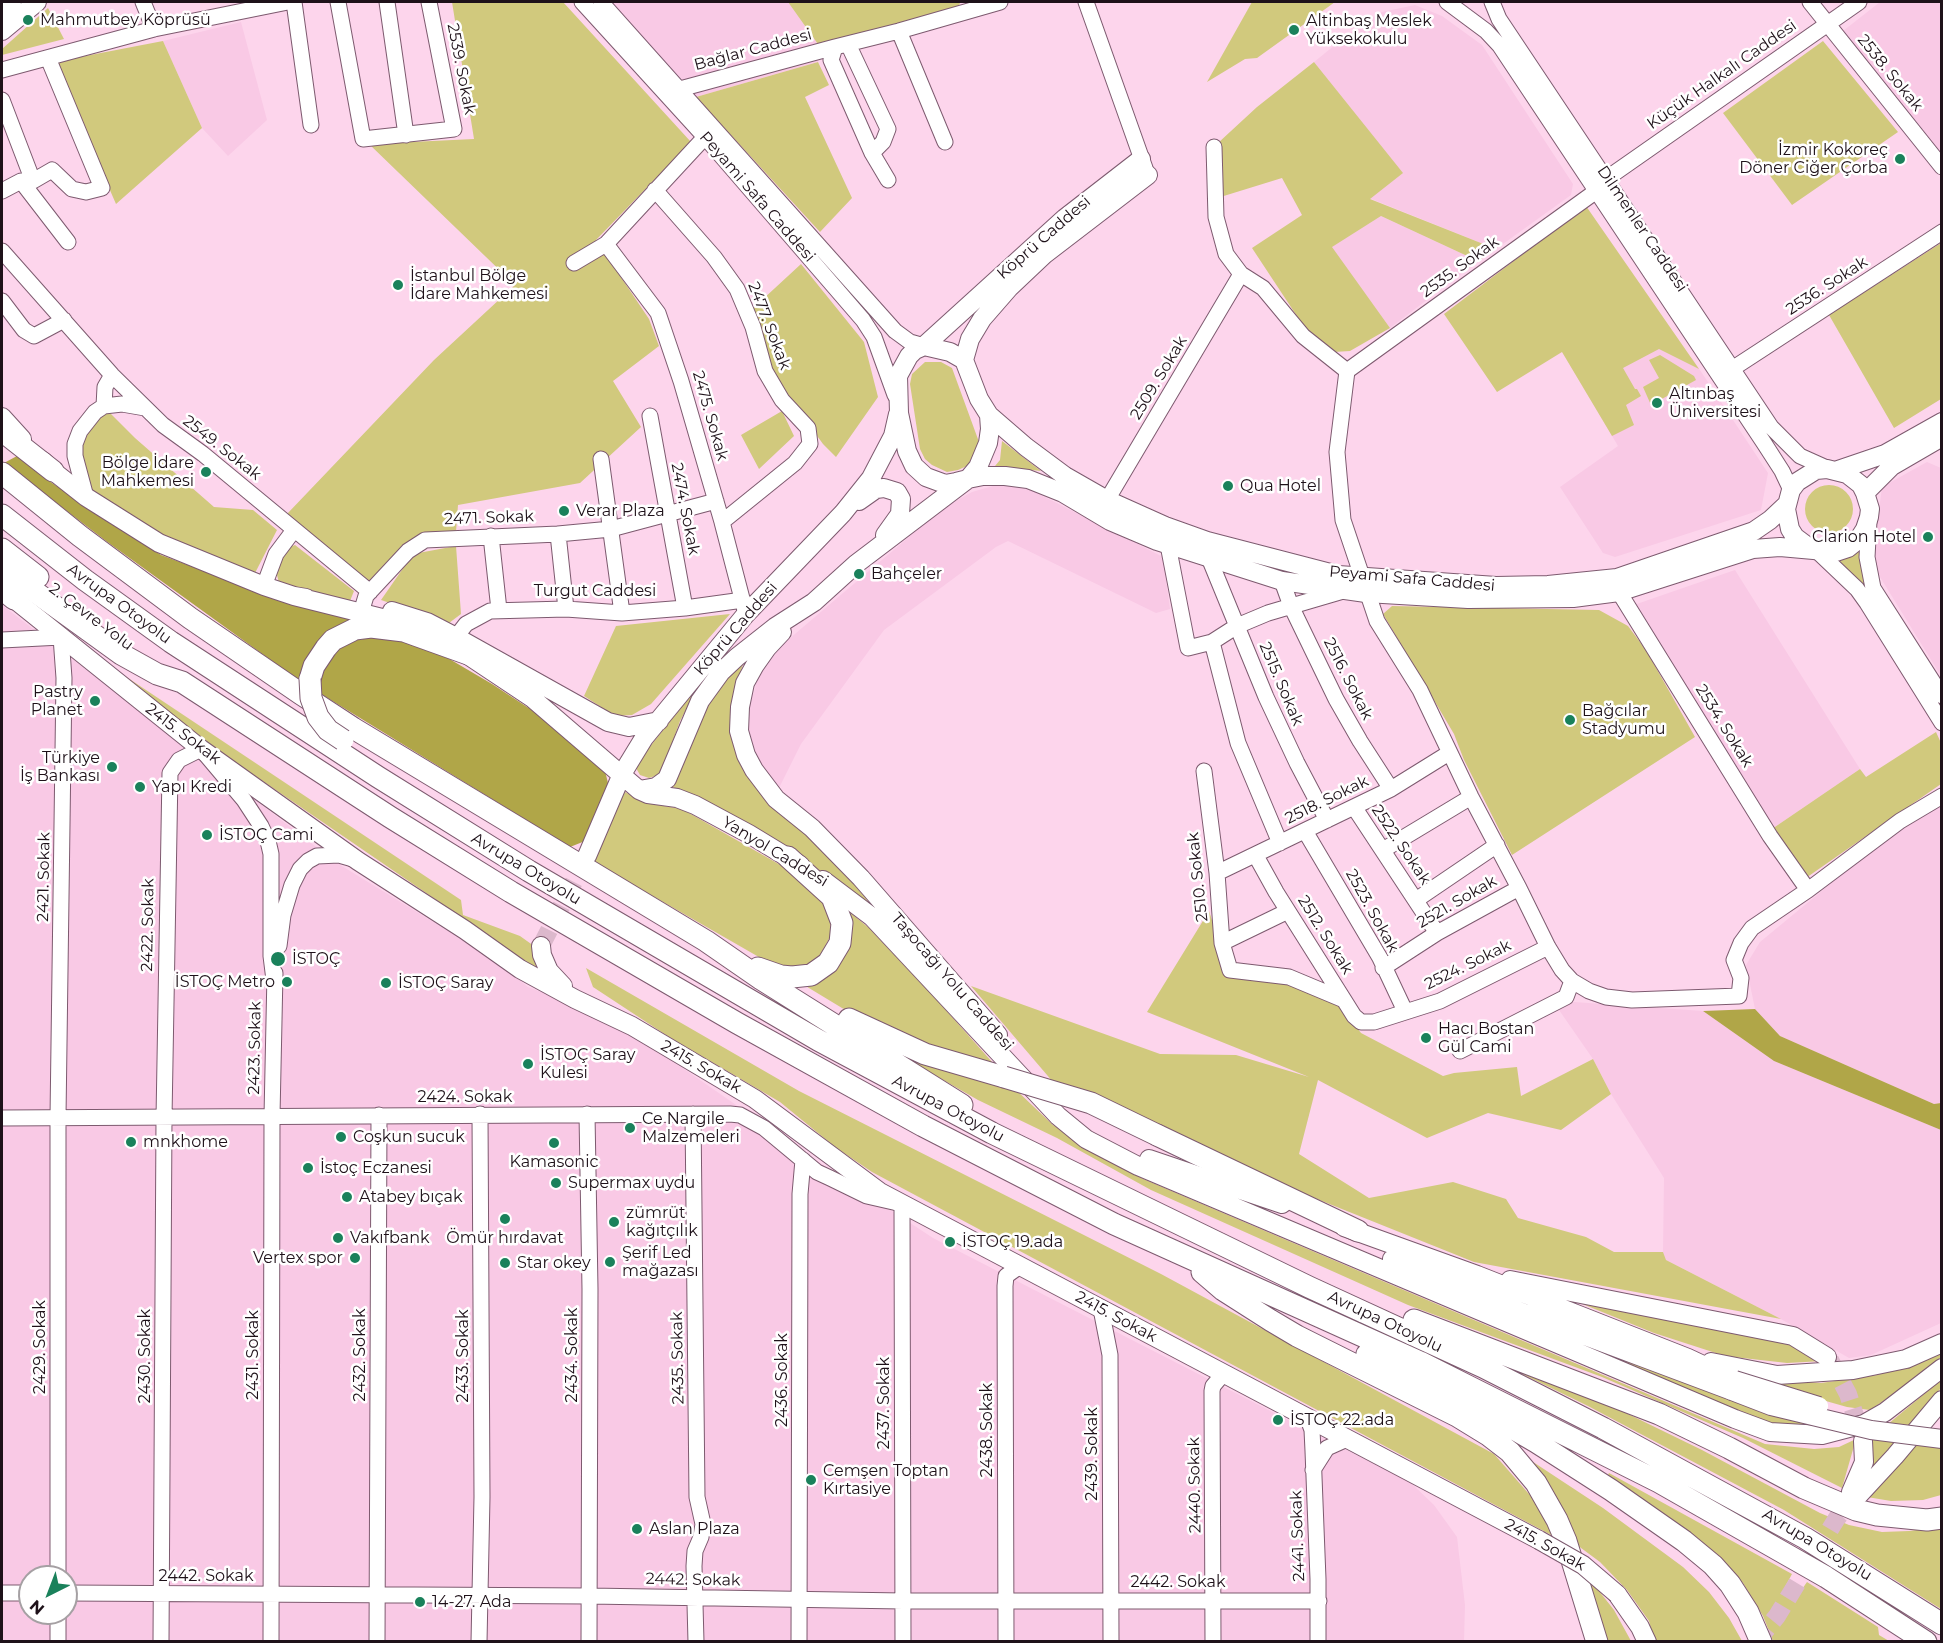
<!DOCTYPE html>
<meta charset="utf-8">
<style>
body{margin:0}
#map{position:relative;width:1943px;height:1643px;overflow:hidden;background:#fdd5ec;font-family:Montserrat,sans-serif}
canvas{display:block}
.frame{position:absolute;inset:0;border:3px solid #1e1119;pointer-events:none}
.north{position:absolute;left:18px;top:1565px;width:60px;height:60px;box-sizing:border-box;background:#fff;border:2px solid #a5a0a3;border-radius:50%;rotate:222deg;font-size:16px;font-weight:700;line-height:24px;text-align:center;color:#1e1119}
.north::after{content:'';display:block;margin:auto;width:21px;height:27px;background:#1a815b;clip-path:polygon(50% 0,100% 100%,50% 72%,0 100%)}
</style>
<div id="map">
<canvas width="1943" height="1643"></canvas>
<div class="frame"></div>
<div class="north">N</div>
</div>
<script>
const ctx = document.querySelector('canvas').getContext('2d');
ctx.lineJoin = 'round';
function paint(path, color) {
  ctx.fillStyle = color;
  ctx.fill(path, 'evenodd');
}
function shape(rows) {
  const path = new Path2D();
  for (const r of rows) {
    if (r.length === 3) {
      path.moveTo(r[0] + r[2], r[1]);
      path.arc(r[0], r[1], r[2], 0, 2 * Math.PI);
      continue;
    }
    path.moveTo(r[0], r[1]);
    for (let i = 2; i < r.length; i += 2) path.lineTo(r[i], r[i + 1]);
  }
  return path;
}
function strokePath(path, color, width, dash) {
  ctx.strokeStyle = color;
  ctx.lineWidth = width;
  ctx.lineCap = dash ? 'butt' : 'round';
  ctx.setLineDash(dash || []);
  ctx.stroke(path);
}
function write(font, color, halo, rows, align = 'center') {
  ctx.font = font + ' Montserrat,sans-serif';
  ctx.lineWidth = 5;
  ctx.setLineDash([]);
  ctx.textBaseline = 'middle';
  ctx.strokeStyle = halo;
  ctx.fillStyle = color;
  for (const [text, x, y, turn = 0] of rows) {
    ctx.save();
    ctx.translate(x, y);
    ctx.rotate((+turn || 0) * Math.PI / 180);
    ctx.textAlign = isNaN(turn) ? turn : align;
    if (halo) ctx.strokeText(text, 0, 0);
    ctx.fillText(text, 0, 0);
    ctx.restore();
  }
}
paint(shape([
 [609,2,788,2,820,47,818,62,696,97],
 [1880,2,1941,2,1941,153,1843,31],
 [1415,5,1442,16,1482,45,1573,184,1571,195,1496,249,1369,198,1402,173,1314,62,1361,24,1382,12],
 [241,22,267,120,228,156,202,128,163,41],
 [1381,216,1478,261,1390,328,1331,247],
 [1616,315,1692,358,1768,473,1761,510,1615,557,1603,553,1560,487,1618,446,1562,351],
 [1927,462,1941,468,1941,676,1872,564,1882,487],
 [1000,484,1031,490,1163,557,1170,609,1156,613,1008,541,996,547,884,630,801,744,779,788,764,773,750,748,748,712,758,678,782,645,943,508,972,492],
 [1735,570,1860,769,1769,831,1628,607],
 [2,605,337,863,492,958,528,987,586,1009,684,1069,842,1178,933,1238,1411,1483,1434,1505,1457,1537,1465,1605,1464,1641,2,1641],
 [30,1577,66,1577,66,1613,30,1613],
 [1941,802,1941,1103,1934,1104,1780,1036,1755,1009,1746,965,1760,942,1898,828],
 [1574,1002,1703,1011,1774,1061,1941,1130,1941,1323,1871,1355,1849,1358,1781,1319,1666,1260,1663,1252,1664,1178,1611,1094,1593,1059,1559,1010]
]), '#f9c9e5');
paint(shape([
 [452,2,563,2,691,142,596,240,649,319,659,346,613,381,641,427,580,483,458,505,456,532,409,541,370,582,287,514,434,360,515,285,369,144,474,139],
 [788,2,957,2,960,3,957,10,820,47],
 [1252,2,1335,2,1257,58,1245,59,1207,82],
 [48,8,64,39,2,55,2,49],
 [163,41,202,128,116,204,54,62],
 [1823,41,1898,132,1792,205,1723,113],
 [818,62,829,85,805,97,852,198,820,232,696,97],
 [1314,62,1403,173,1370,199,1496,249,1478,261,1381,216,1332,247,1390,328,1350,351,1334,352,1314,342,1252,248,1302,215,1282,178,1214,199,1218,143,1257,107],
 [1586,206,1699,369,1659,349,1623,368,1635,389,1637,389,1641,396,1626,405,1634,425,1612,436,1562,352,1497,392,1444,314],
 [1941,243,1941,399,1894,428,1829,315],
 [801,264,864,342,878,397,836,457,823,444,770,371,749,312],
 [1660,355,1694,376,1696,380,1651,405,1643,387,1659,378,1649,360],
 [925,362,941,362,952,368,979,442,977,455,969,465,958,470,947,472,932,465,925,459,920,449,910,384,912,374],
 [108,411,135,438,214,507,253,510,277,530,253,577,194,555,92,492,78,469,86,425],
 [782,411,794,436,759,469,741,435],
 [1002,441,1041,471,995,466,1000,460],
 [1829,509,24],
 [295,545,354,591,350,601,279,583,275,567,281,551],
 [456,546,461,614,449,623,381,600,413,554],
 [1861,548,1866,590,1833,563],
 [1392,606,1599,610,1628,626,1646,650,1695,737,1512,855,1464,760,1454,734,1383,614],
 [730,614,651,704,632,715,615,716,584,696,616,626],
 [745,659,735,687,748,776,778,813,822,845,876,911,809,863,740,822,671,786,701,711,718,684],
 [125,676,461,900,463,915,520,936,534,946,533,954,537,969,213,747,122,679],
 [699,685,680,721,661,774,649,778,640,775,636,768,640,759],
 [1936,732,1941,743,1941,784,1803,880,1769,831,1860,769,1866,777],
 [625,792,646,803,682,809,791,871,818,894,831,918,830,937,819,957,801,970,778,968,590,860],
 [847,910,869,928,936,999,993,1063,897,1035,842,1008,804,985],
 [1209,911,1226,962,1281,979,1342,1008,1361,1033,1443,1076,1454,1073,1517,1067,1521,1096,1593,1059,1611,1094,1561,1130,1488,1113,1427,1138,1318,1080,1299,1154,1369,1198,1453,1182,1506,1199,1518,1218,1586,1237,1614,1252,1663,1252,1666,1260,1781,1319,1474,1262,1302,1193,1053,1082,971,986,1160,1054,1236,1055,1309,1077,1147,1012],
 [586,968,799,1091,1161,1274,1494,1454,1536,1502,1553,1536,872,1172,835,1147,780,1102,669,1037,593,987],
 [900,1055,1014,1088,1053,1125,1141,1178,1765,1444,1814,1449,1839,1447,1856,1439,1842,1488,1743,1438,1602,1377,1408,1305,1151,1190,1057,1138,978,1100],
 [1575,1301,1782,1340,1823,1361,1787,1363,1725,1356,1654,1333],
 [1536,1324,1827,1428,1783,1427,1748,1419],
 [1941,1348,1941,1357,1907,1385,1870,1410,1847,1407,1787,1390,1756,1378,1821,1383,1877,1375,1913,1364],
 [1514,1370,1622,1411,1702,1450,1820,1513,1849,1525,1882,1532,1909,1531,1941,1527,1941,1609,1784,1510,1588,1406],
 [1941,1380,1941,1388,1875,1465,1866,1469,1870,1439],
 [1916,1443,1941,1446,1941,1495,1923,1500,1891,1501,1867,1497],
 [1521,1454,1603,1508,1683,1567,1709,1592,1729,1618,1742,1641,1654,1641,1649,1621,1627,1590,1600,1562,1577,1545],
 [1609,1473,1792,1574,1785,1587,1798,1595,1807,1582,1878,1627,1879,1635,1889,1641,1773,1641,1763,1616,1743,1583,1718,1555,1695,1536,1608,1475],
 [1587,1581,1599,1591,1614,1610,1631,1641,1603,1641]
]), '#d1c97d');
paint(shape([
 [17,456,52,483,161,555,284,601,361,618,301,682,106,541,4,463],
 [388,635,429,647,492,684,553,724,605,771,608,783,585,841,570,847,321,694,320,673,334,651,351,641],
 [1755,1009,1780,1036,1934,1104,1941,1103,1941,1130,1774,1061,1703,1011]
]), '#b0a648');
strokePath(shape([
 [541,946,587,856],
 [1830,1360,1848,1394,1863,1440],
 [1756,1642,1777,1616,1837,1518,1856,1498]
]), '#dcb8cc', 18, [18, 9]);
const minor = shape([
 [143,2,154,29],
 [294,2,311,125],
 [338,2,363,139,454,129,429,2],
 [387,2,406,135],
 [582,2,705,137,863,320,874,337,895,395],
 [601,2,895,331,910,342,924,346],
 [1086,2,1145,168],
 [1447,2,1486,31,1500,46,1764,443,1782,471,1791,490],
 [1492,2,1499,19,1771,427,1800,456,1829,469],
 [1810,2,1942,167],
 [899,31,945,142],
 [848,44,888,129,883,142,872,153],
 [2,70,154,29,288,2],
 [680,89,835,47],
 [2,100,33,181],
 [1214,147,1216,217,1226,254,1241,274,1263,288,1303,336,1347,371,1337,452,1343,520,1377,621,1420,690,1471,797,1519,888,1548,947,1562,970,1572,981,1589,991,1606,997,1632,1000,1739,996,1741,978,1734,960,1741,943,1752,928,1808,890,1900,821,1942,796],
 [1606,179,1859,2],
 [888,180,872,153,831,60,835,47,899,31,1000,2],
 [21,181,68,242],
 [655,190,714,257,737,289,753,327,765,371,782,400,808,428,810,444,795,463,722,522],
 [2,191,21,181,33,181,52,170,72,189,86,192,102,188,48,58],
 [606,244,658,313,681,381,722,522,746,614],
 [2,251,112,375,163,425,203,454,370,592],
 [574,263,606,244,705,137],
 [2,301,24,330,34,336,64,320],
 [1732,369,1942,232],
 [1347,371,1595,192],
 [104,406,105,387,112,375],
 [650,416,685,608],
 [601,459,622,613],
 [86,497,75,456,75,444,80,431,95,412,104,406,122,404,145,408],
 [1107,500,1241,274],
 [1869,521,1867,557,1873,588,1942,696],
 [558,534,566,609],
 [491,536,499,610],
 [1168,545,1188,648,1212,642],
 [1816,550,1857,589,1867,603,1942,723],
 [1209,558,1266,697,1297,763,1327,820],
 [1282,581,1291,606,1336,699,1360,741,1391,789],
 [1617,581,1619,592,1770,836,1808,890],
 [264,586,276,554,294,530],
 [363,606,366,596,408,551,425,540,558,534,611,529,716,501],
 [456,637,466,624,490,611,566,609,622,613,685,608,743,600],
 [2,640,61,637,64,678,58,1117,58,1577],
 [1204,771,1217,873,1222,943,1230,970,1289,977,1344,1000,1276,892,1256,856],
 [1354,807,1437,933],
 [1305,831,1380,958,1405,1011],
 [1280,843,1238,743,1212,642,1237,626,1268,613,1343,591],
 [1383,850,1471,797],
 [1217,873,1391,789,1449,753],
 [1416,900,1497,845],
 [1222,943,1288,911],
 [279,946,283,915,292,885,300,869,308,861,317,856,339,855,353,859],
 [1383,968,1437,933,1519,888],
 [1344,1000,1354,1016,1361,1022,1374,1022,1440,1001,1548,947],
 [1460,1051,1566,997,1572,981],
 [587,1114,590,1289,589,1642],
 [693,1114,697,1497,703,1524,701,1537,695,1551,694,1566,696,1642],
 [2,1118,730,1114,740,1115,764,1128,817,1172,830,1178,867,1196,902,1204,903,1642],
 [1101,1309,1110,1355,1111,1642],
 [1308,1419,1312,1430,1313,1451,1318,1579,1318,1642],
 [1313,1470,1327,1448,1347,1439],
 [2,1593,30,1593],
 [66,1593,589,1596,903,1601,1319,1601],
 [58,1613,58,1642],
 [161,1642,164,1118,170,773,179,760,201,749,244,800,261,826,268,841,271,854,271,956,274,980],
 [271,1642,272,1116,275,973],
 [377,1642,379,1115],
 [479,1642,482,1497,480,1114],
 [799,1642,800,1194,803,1160],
 [1006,1642,1005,1286,1006,1276,1020,1266],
 [1213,1642,1212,1391,1213,1386,1224,1373]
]);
const major = shape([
 [2,10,12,2],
 [2,31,37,2],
 [924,346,1065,218,1141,159],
 [964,360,970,339,982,319,1009,288,1045,254,1148,175],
 [989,415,1026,447,1065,476,1107,500,1165,526,1207,541,1338,575,1496,586,1548,585,1617,578,1754,531,1770,520,1786,505],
 [2,417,22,439],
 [43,461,53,471,86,497,159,543,264,586,294,596,306,598],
 [1838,470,1885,454,1942,422],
 [1865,493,1892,466,1942,437],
 [859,501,876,489,884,488,897,492,901,499,900,514,885,535],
 [294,596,402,623],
 [14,599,201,749,358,861,465,930,520,969,575,999,632,1026,755,1099,880,1192,1539,1540],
 [392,611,427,622,456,637,608,722,629,727,659,721],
 [782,632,767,648,755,665,745,683,740,707,739,731,746,755,754,770,776,799,812,828,861,878,998,1035],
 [457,648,532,698,639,790,648,794,677,798,695,805,749,834,800,865],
 [639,790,656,787,667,779,700,701,721,672,737,657,775,627,814,602,856,564,968,479,978,467,988,443,990,429,989,415,979,399,964,360,950,352,924,346,915,350,909,356,898,376,899,413,907,451,914,466,926,477,945,484,956,482,968,479,983,476,1005,476,1028,479,1063,493,1110,521,1157,541,1282,581,1366,593,1468,599,1573,598,1619,592,1753,549,1780,547,1836,552,1848,548,1858,540,1865,529,1869,517,1870,509,1865,493,1861,485,1847,474,1827,469,1816,470,1797,482,1791,490,1786,509,1790,529,1795,537,1811,549],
 [587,856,622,774,644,738,746,614,843,513,871,478,893,436,898,414],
 [823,880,872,917,1058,1116,1086,1139,1138,1166,1735,1419,1770,1432,1822,1435,1864,1424,1885,1412,1942,1368],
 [541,946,542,955,549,971,563,986],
 [1149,1159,1282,1204],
 [1344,1227,1477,1275,1688,1358,1735,1380],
 [1392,1259,1524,1313,1732,1391],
 [1510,1280,1793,1336,1827,1357],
 [1711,1362,1777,1375,1853,1370,1906,1359,1942,1343],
 [1851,1492,1864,1462,1863,1441],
 [1859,1495,1895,1456,1942,1400],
 [1617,1594,1640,1627,1647,1642]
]);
const highway = shape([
 [2,431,53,471],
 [2,473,80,536,190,618,301,694,353,728,706,941,761,979,962,1105],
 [2,515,85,580,171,642,378,777,529,871,818,1040,992,1133,1309,1287,1483,1367,1603,1428,1805,1538,1942,1624],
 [2,549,38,577],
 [2,568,121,654,157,674,182,682,390,817,511,892,737,1023,923,1126,1114,1224,1420,1362,1659,1482,1826,1577,1926,1642],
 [2,589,14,599],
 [310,679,314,666,326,648,333,640,355,629,371,627,404,631,468,654],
 [758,968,781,976,792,977,811,975,828,963,840,943,842,923,832,897,788,857],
 [849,1019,925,1054,1004,1077],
 [1157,1135,1358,1231],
 [1202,1272,1223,1290,1270,1320,1297,1336,1457,1416,1488,1435,1510,1452,1536,1483,1557,1520,1566,1541,1597,1642],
 [1414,1320,1659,1414,1729,1448,1804,1488,1856,1510,1877,1515,1927,1520,1942,1518],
 [1367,1354,1457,1396,1536,1442,1611,1490,1684,1541,1713,1565,1730,1584,1748,1612,1761,1642]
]);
strokePath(minor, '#7d5a6f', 17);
strokePath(major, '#7d5a6f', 20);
strokePath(highway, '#7d5a6f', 23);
strokePath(minor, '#fff', 15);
strokePath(major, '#fff', 18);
strokePath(highway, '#fff', 21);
const majorBridge = shape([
 [1735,1380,1819,1406],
 [1732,1391,1771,1406,1871,1430,1942,1439],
 [1539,1540,1583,1565,1617,1594]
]);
const highwayBridge = shape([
 [310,679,311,698,318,717,328,730,343,740],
 [1004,1077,1091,1103,1157,1135]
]);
strokePath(majorBridge, '#7d5a6f', 20, []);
strokePath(highwayBridge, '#7d5a6f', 23, []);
strokePath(majorBridge, '#fff', 18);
strokePath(highwayBridge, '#fff', 21);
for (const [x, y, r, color] of [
 [28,20,6,"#1a815b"],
 [1294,30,6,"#1a815b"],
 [1900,159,6,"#1a815b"],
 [398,285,6,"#1a815b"],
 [1657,403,6,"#1a815b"],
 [206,472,6,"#1a815b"],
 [1228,486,6,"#1a815b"],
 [564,511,6,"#1a815b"],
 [1928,537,6,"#1a815b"],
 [859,574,6,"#1a815b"],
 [95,701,6,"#1a815b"],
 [1570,720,6,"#1a815b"],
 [112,767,6,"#1a815b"],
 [140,787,6,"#1a815b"],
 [207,835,6,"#1a815b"],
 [278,959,8,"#1a815b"],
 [287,982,6,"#1a815b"],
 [386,983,6,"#1a815b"],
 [1426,1038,6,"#1a815b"],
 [528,1064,6,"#1a815b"],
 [630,1128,6,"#1a815b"],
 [341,1137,6,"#1a815b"],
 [131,1142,6,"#1a815b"],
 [554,1143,6,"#1a815b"],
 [308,1168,6,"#1a815b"],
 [556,1183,6,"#1a815b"],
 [347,1197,6,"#1a815b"],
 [505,1219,6,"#1a815b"],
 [614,1222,6,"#1a815b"],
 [338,1238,6,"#1a815b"],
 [950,1242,6,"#1a815b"],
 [355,1258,6,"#1a815b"],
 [610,1262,6,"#1a815b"],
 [505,1263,6,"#1a815b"],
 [1278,1420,6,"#1a815b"],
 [811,1480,6,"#1a815b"],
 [637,1529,6,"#1a815b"],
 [420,1602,6,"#1a815b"]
]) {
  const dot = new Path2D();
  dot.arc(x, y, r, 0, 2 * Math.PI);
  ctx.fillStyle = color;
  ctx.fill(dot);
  strokePath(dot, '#fff', 2);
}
write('16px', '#1e1119', '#fff', [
 ["Mahmutbey Köprüsü",40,20],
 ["Altinbaş Meslek",1306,21],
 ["Yüksekokulu",1306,39],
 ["İzmir Kokoreç",1888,150,"right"],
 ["Döner Ciğer Çorba",1888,168,"right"],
 ["İstanbul Bölge",410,276],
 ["İdare Mahkemesi",410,294],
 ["Altınbaş",1669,394],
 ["Üniversitesi",1669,412],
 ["Bölge İdare",194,463,"right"],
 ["Mahkemesi",194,481,"right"],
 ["Qua Hotel",1240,486],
 ["Verar Plaza",576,511],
 ["Clarion Hotel",1916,537,"right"],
 ["Bahçeler",871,574],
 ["Pastry",83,692,"right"],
 ["Planet",83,710,"right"],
 ["Bağcılar",1582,711],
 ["Stadyumu",1582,729],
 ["Türkiye",100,758,"right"],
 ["İş Bankası",100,776,"right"],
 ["Yapı Kredi",152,787],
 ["İSTOÇ Cami",219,835],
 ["İSTOÇ",292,959],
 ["İSTOÇ Metro",275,982,"right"],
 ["İSTOÇ Saray",398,983],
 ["Hacı Bostan",1438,1029],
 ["Gül Cami",1438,1047],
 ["İSTOÇ Saray",540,1055],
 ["Kulesi",540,1073],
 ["Ce Nargile",642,1119],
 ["Malzemeleri",642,1137],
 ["Coşkun sucuk",353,1137],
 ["mnkhome",143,1142],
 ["Kamasonic",554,1162,"center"],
 ["İstoç Eczanesi",320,1168],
 ["Supermax uydu",568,1183],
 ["Atabey bıçak",359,1197],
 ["zümrüt",626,1213],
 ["kağıtçılık",626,1231],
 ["Vakıfbank",350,1238],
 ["Ömür hırdavat",505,1238,"center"],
 ["İSTOÇ 19.ada",962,1242],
 ["Şerif Led",622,1253],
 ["mağazası",622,1271],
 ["Vertex spor",343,1258,"right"],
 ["Star okey",517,1263],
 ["İSTOÇ 22.ada",1290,1420],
 ["Cemşen Toptan",823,1471],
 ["Kırtasiye",823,1489],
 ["Aslan Plaza",649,1529],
 ["14-27. Ada",432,1602]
], 'left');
write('16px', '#1e1119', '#fff', [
 ["Bağlar Caddesi",753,50,-15],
 ["2539. Sokak",461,69,79],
 ["2538. Sokak",1890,73,51],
 ["Küçük Halkalı Caddesi",1722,75,-35],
 ["Peyami Safa Caddesi",757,197,49],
 ["Dilmenler Caddesi",1642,229,56],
 ["Köprü Caddesi",1044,238,-41],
 ["2535. Sokak",1460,267,-36],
 ["2536. Sokak",1827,286,-33],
 ["2477. Sokak",769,326,69],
 ["2509. Sokak",1159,378,-59],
 ["2475. Sokak",710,416,74],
 ["2549. Sokak",222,448,38],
 ["2474. Sokak",685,509,79],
 ["2471. Sokak",489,518,-2],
 ["Peyami Safa Caddesi",1412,579,5],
 ["Turgut Caddesi",595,591],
 ["Avrupa Otoyolu",119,604,36],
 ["2. Çevre Yolu",91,617,37],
 ["Köprü Caddesi",736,629,-49],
 ["2516. Sokak",1348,679,63],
 ["2515. Sokak",1281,684,67],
 ["2534. Sokak",1724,726,58],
 ["2415. Sokak",183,734,37],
 ["2518. Sokak",1327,800,-26],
 ["2522. Sokak",1401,845,56],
 ["Yanyol Caddesi",775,852,31],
 ["Avrupa Otoyolu",526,869,31],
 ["2421. Sokak",44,877,-89],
 ["2510. Sokak",1198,877,-96],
 ["2521. Sokak",1457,902,-30],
 ["2523. Sokak",1372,911,61],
 ["2422. Sokak",148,925,-89],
 ["2512. Sokak",1325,935,58],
 ["2524. Sokak",1468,965,-26],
 ["Taşocağı Yolu Caddesi",952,982,49],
 ["2423. Sokak",255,1048,-89],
 ["2415. Sokak",701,1067,30],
 ["2424. Sokak",465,1097],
 ["Avrupa Otoyolu",948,1109,28],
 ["2415. Sokak",1116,1317,28],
 ["Avrupa Otoyolu",1385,1322,25],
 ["2429. Sokak",40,1347,-90],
 ["2431. Sokak",253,1355,-90],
 ["2432. Sokak",360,1355,-90],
 ["2434. Sokak",572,1355,-90],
 ["2430. Sokak",145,1356,-90],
 ["2433. Sokak",463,1356,-90],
 ["2435. Sokak",678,1358,-91],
 ["2436. Sokak",782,1380,-90],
 ["2437. Sokak",884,1403,-90],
 ["2438. Sokak",987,1430,-90],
 ["2439. Sokak",1092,1454,-90],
 ["2440. Sokak",1195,1485,-91],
 ["2441. Sokak",1298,1536,-92],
 ["2415. Sokak",1545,1545,29],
 ["Avrupa Otoyolu",1817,1545,31],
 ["2442. Sokak",206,1576],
 ["2442. Sokak",693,1580,1],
 ["2442. Sokak",1178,1582]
]);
</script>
